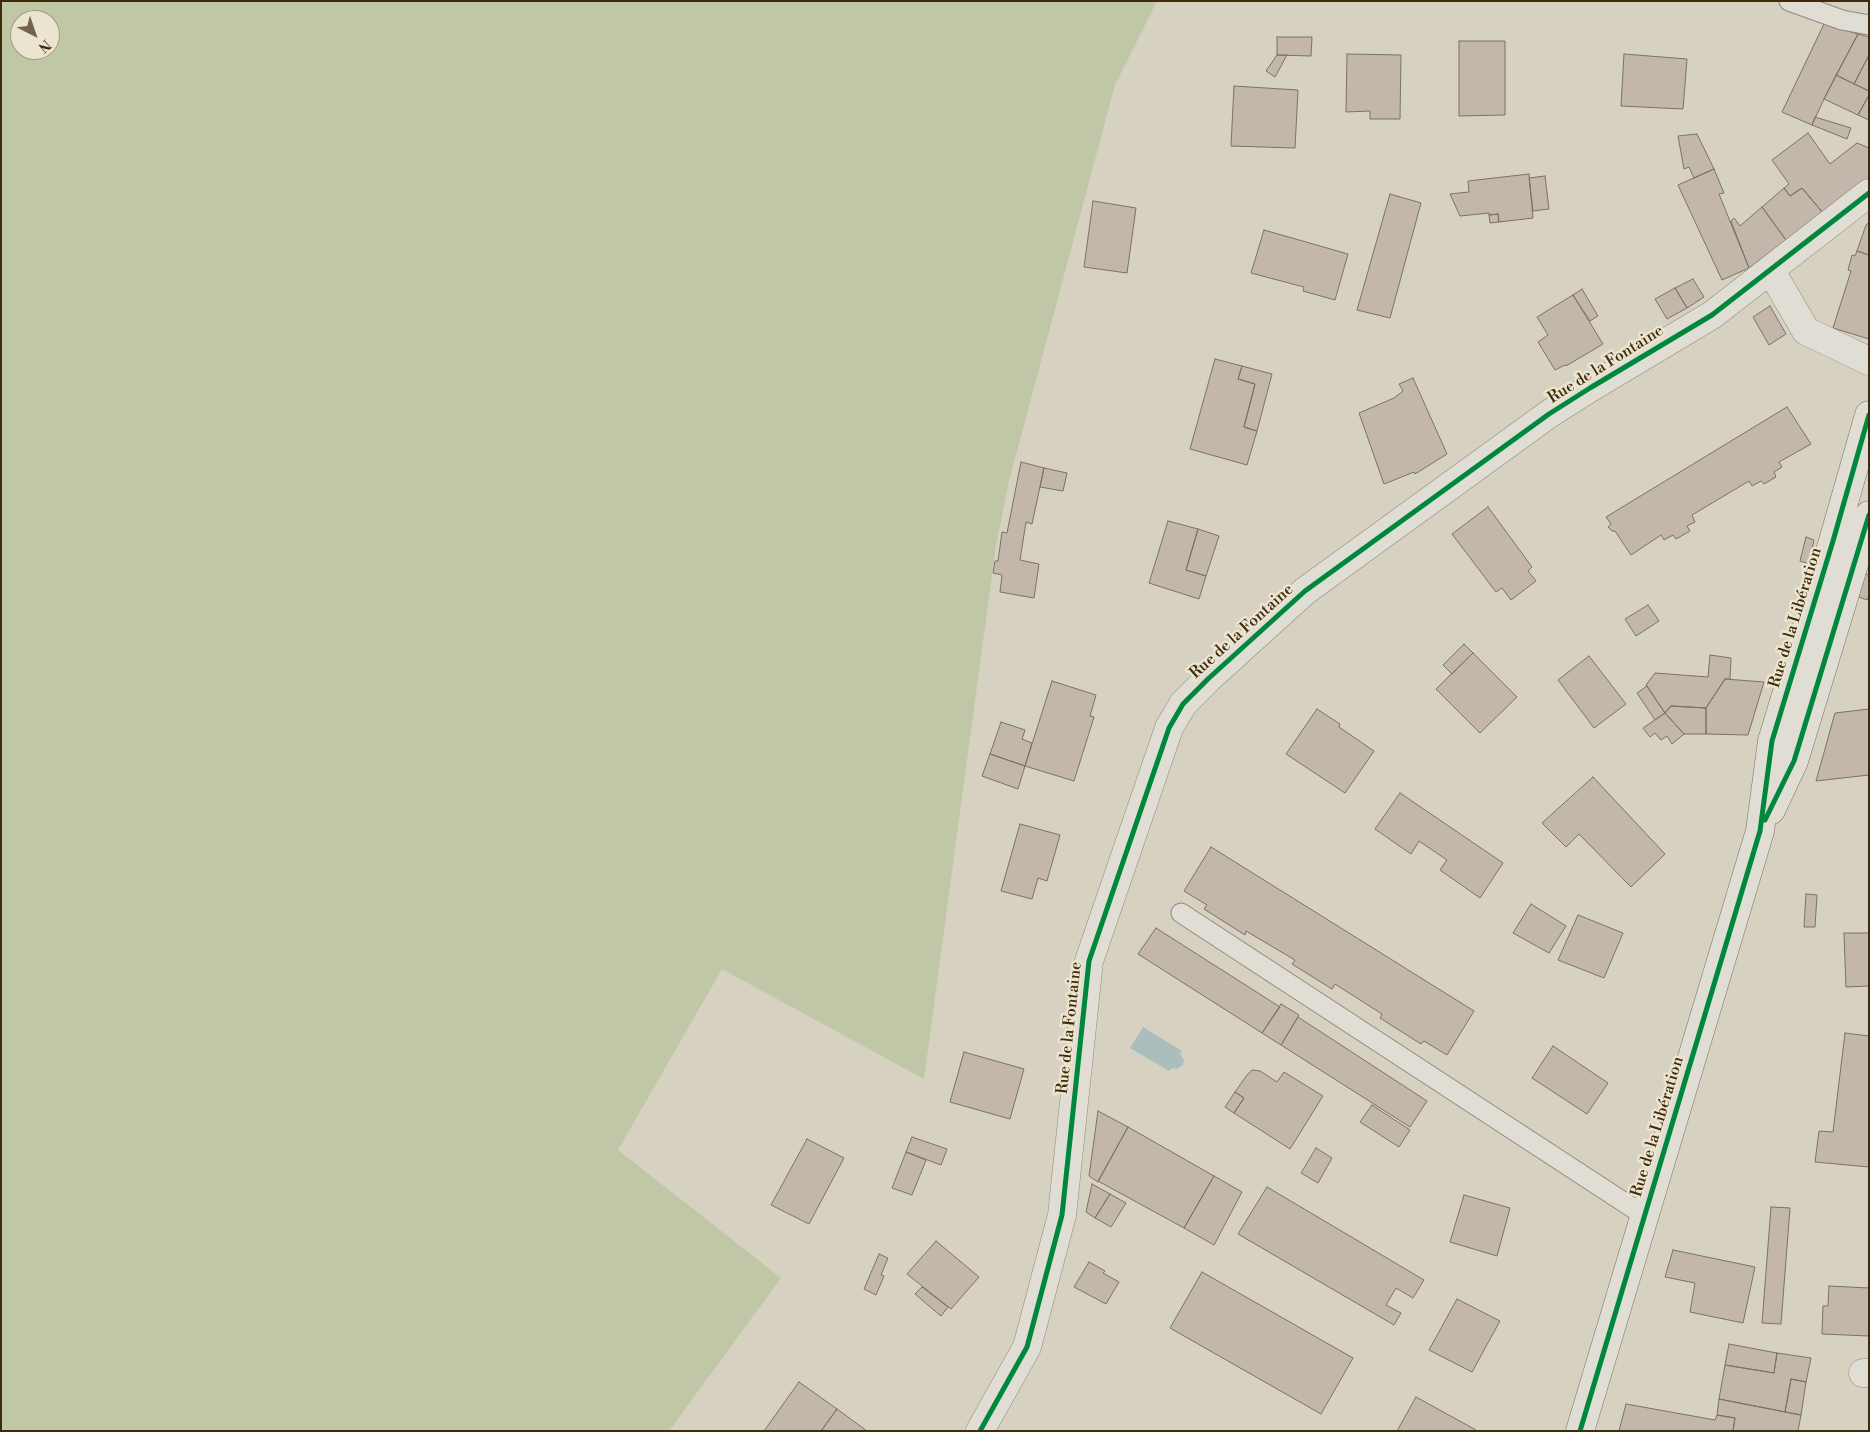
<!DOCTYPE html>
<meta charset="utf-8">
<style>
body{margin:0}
#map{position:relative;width:1870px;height:1432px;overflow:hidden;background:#d6d1c0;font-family:"Libre Bodoni",serif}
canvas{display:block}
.frame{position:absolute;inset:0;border:2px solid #3f2a09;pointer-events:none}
.north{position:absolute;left:10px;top:10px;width:50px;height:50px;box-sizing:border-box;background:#eae4d0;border:1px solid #a69a80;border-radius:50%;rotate:139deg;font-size:14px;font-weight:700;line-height:20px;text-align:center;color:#3f2a09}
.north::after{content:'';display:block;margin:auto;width:18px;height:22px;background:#746449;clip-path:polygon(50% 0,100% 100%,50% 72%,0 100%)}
</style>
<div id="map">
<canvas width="1870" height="1432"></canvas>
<div class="frame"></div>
<div class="north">N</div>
</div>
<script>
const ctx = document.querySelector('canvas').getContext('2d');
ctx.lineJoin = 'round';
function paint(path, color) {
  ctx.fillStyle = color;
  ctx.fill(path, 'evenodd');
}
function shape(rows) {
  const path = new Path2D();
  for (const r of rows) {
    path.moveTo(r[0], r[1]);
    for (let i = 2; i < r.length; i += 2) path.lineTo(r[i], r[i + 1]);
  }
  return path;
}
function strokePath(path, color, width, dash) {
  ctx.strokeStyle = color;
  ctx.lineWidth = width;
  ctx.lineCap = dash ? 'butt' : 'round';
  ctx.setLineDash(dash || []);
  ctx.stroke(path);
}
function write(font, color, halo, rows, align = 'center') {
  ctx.font = font + ' "Libre Bodoni",serif';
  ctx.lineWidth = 5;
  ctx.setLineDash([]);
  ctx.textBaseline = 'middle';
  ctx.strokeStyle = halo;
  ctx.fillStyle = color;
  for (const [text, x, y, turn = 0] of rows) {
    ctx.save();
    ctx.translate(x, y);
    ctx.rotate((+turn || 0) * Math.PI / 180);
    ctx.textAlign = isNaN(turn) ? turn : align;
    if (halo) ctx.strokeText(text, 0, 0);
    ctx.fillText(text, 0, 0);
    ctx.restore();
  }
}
paint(shape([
 [1,1,1157,1,1115,85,1009,481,996,545,924,1079,722,969,618,1150,781,1278,669,1431,1,1431],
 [20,20,50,20,50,50,20,50]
]), '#c0c7a6');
paint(shape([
 [1143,1027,1182,1051,1180,1054,1184,1060,1183,1065,1177,1069,1172,1068,1169,1071,1130,1048]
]), '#abbebc');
const building = shape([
 [1824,24,1858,34,1824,99,1812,125,1782,112,1824,24],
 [1858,34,1869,37,1869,55,1854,84,1836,75,1858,34],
 [1277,37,1312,37,1311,56,1277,55,1277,37],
 [1459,41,1505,41,1505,115,1459,116,1459,41],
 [1347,54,1401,55,1400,119,1370,119,1370,111,1346,112,1347,54],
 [1624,54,1687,59,1683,109,1621,106,1624,54],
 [1277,55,1287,55,1275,77,1266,71,1277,55],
 [1869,55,1869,91,1854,84,1869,55],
 [1836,75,1869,91,1869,95,1858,115,1824,99,1836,75],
 [1234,86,1298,90,1295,148,1231,146,1234,86],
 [1869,95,1869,120,1858,115,1869,95],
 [1815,117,1851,128,1847,139,1812,125,1815,117],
 [1808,133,1830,164,1857,143,1869,148,1869,178,1823,213,1802,188,1790,196,1784,188,1789,184,1772,160,1808,133],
 [1697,134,1714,169,1694,178,1689,167,1684,169,1678,136,1697,134],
 [1714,169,1724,193,1719,194,1749,268,1722,280,1678,185,1714,169],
 [1529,174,1533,218,1499,222,1498,214,1489,215,1489,213,1460,216,1450,194,1469,192,1468,181,1529,174],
 [1545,176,1549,209,1533,211,1529,178,1545,176],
 [1784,188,1790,196,1802,188,1823,213,1786,240,1762,207,1784,188],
 [1390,194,1421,203,1390,318,1357,310,1390,194],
 [1093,201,1136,208,1127,273,1084,267,1093,201],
 [1762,207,1786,240,1749,268,1731,221,1734,218,1740,226,1762,207],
 [1498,214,1499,222,1490,223,1489,215,1498,214],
 [1869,222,1869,255,1857,251,1866,225,1869,222],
 [1264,230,1348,254,1335,300,1303,291,1304,287,1251,273,1264,230],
 [1857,251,1869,255,1869,339,1833,328,1851,271,1848,270,1852,255,1855,256,1857,251],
 [1693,279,1704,297,1687,308,1675,288,1693,279],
 [1675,288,1687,308,1667,319,1655,299,1675,288],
 [1582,289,1598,316,1590,321,1573,295,1582,289],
 [1573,295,1603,344,1566,366,1565,365,1555,370,1538,342,1548,335,1537,317,1573,295],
 [1770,306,1786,334,1769,345,1753,317,1770,306],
 [1215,359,1242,366,1238,379,1255,384,1244,427,1257,431,1247,465,1190,449,1215,359],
 [1242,366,1272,374,1257,431,1244,427,1255,384,1238,379,1242,366],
 [1413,378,1447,454,1415,474,1414,472,1384,484,1359,413,1394,398,1403,391,1399,384,1413,378],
 [1787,407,1811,444,1779,462,1782,467,1774,472,1776,477,1764,484,1761,481,1752,486,1749,481,1692,515,1695,522,1687,526,1690,531,1676,539,1673,535,1664,540,1661,535,1631,555,1615,531,1612,531,1608,527,1611,524,1606,517,1787,407],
 [1021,462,1044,468,1032,524,1026,522,1020,560,1039,564,1034,598,1000,592,1002,575,993,573,995,561,998,561,1002,532,1007,533,1021,462],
 [1044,468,1067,473,1063,491,1040,487,1044,468],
 [1488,507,1532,567,1528,571,1536,581,1511,600,1502,588,1496,592,1452,534,1488,507],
 [1168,521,1198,529,1186,570,1206,576,1199,599,1149,583,1168,521],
 [1198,529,1219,536,1206,576,1186,570,1198,529],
 [1806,537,1814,540,1809,564,1800,561,1806,537],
 [1864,573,1869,575,1869,595,1867,600,1856,596,1864,573],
 [1648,605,1659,621,1636,636,1625,619,1648,605],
 [1464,644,1473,653,1452,674,1443,665,1464,644],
 [1473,653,1517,697,1480,733,1436,689,1473,653],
 [1710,655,1731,658,1730,679,1725,679,1706,708,1671,706,1665,713,1646,685,1655,673,1708,677,1710,655],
 [1589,656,1626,704,1594,728,1558,680,1589,656],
 [1725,679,1764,682,1748,735,1706,734,1706,708,1725,679],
 [1052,681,1096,695,1090,716,1094,717,1074,781,1025,766,1052,681],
 [1647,686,1665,713,1655,720,1637,693,1647,686],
 [1671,706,1706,708,1706,734,1684,734,1665,713,1671,706],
 [1317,709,1340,724,1339,727,1374,751,1345,793,1286,754,1317,709],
 [1869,709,1869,775,1816,781,1835,713,1869,709],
 [1665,713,1684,734,1672,744,1667,736,1661,740,1655,733,1650,737,1643,728,1665,713],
 [1001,722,1025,730,1022,739,1032,743,1025,766,990,754,1001,722],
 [990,754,1025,766,1018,789,982,776,990,754],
 [1593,777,1665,854,1631,887,1579,834,1566,847,1542,823,1593,777],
 [1400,793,1503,863,1480,898,1440,870,1447,860,1419,841,1411,854,1375,829,1400,793],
 [1020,824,1060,835,1047,881,1038,878,1032,899,1001,891,1020,824],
 [1211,847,1474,1011,1447,1055,1424,1041,1421,1044,1380,1018,1382,1014,1335,984,1332,989,1292,964,1295,960,1246,931,1245,935,1204,909,1207,905,1184,891,1211,847],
 [1806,894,1817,895,1815,927,1804,927,1806,894],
 [1531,904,1566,926,1549,953,1513,933,1531,904],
 [1578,915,1623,933,1604,978,1558,960,1578,915],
 [1156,928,1280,1007,1262,1033,1138,954,1156,928],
 [1844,933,1869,933,1869,986,1846,987,1844,933],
 [1281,1004,1299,1015,1281,1045,1262,1033,1281,1004],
 [1298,1017,1427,1101,1410,1127,1281,1045,1298,1017],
 [1845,1033,1869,1036,1869,1167,1815,1162,1819,1131,1833,1132,1845,1033],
 [1553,1046,1608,1083,1587,1114,1532,1078,1553,1046],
 [964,1052,1024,1069,1010,1119,950,1102,964,1052],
 [1252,1070,1260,1071,1277,1082,1284,1072,1323,1096,1290,1149,1234,1113,1244,1098,1235,1092,1247,1075,1252,1070],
 [1235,1092,1244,1098,1234,1113,1225,1107,1235,1092],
 [1372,1105,1410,1130,1399,1147,1360,1122,1372,1105],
 [1098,1111,1128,1127,1098,1182,1089,1176,1098,1111],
 [1128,1127,1214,1176,1184,1228,1098,1181,1128,1127],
 [912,1137,947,1149,941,1165,906,1152,912,1137],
 [807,1139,844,1158,809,1224,771,1205,807,1139],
 [1316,1148,1332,1158,1318,1183,1301,1173,1316,1148],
 [906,1152,926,1160,912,1195,892,1188,906,1152],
 [1214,1176,1242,1192,1214,1245,1184,1228,1214,1176],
 [1092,1184,1110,1194,1095,1218,1086,1212,1092,1184],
 [1267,1187,1424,1280,1413,1298,1396,1288,1386,1305,1401,1313,1394,1325,1238,1234,1267,1187],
 [1110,1194,1126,1203,1111,1227,1095,1218,1110,1194],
 [1464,1195,1510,1208,1497,1256,1450,1242,1464,1195],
 [1771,1207,1790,1208,1781,1324,1762,1323,1771,1207],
 [936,1241,979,1277,951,1309,907,1274,936,1241],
 [1673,1250,1755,1267,1743,1323,1690,1312,1695,1283,1665,1277,1673,1250],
 [879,1254,888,1258,881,1275,884,1276,876,1295,864,1289,879,1254],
 [1089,1262,1105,1271,1103,1273,1119,1282,1106,1304,1074,1287,1089,1262],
 [1202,1272,1353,1358,1321,1414,1170,1328,1202,1272],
 [1829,1286,1869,1288,1869,1336,1822,1334,1823,1306,1828,1306,1829,1286],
 [922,1287,948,1307,941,1316,915,1294,922,1287],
 [1457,1299,1500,1321,1472,1372,1429,1350,1457,1299],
 [1729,1344,1777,1353,1774,1373,1725,1365,1729,1344],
 [1777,1353,1811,1358,1806,1382,1791,1379,1785,1412,1719,1399,1725,1365,1774,1373,1777,1353],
 [1791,1379,1806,1382,1801,1415,1785,1412,1791,1379],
 [799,1382,837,1409,821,1431,764,1431,799,1382],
 [1416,1397,1476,1430,1476,1431,1397,1431,1416,1397],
 [1719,1399,1801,1415,1798,1431,1733,1431,1735,1418,1717,1415,1719,1399],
 [1626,1404,1715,1420,1717,1415,1735,1418,1733,1431,1619,1431,1626,1404],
 [837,1409,867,1431,821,1431,837,1409]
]);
paint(building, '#c3b6aa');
strokePath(building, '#797365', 1);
const lane = shape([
 [1789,1,1842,20,1869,25],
 [1181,913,1645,1216]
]);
const street = shape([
 [1771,271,1806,331,1869,361],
 [1863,1373,1869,1373],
 [980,1431,1027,1347,1062,1215,1089,961,1169,728,1183,704,1209,678,1305,591,1549,414,1590,388,1712,315,1869,193]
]);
const secondary = shape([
 [1771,810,1794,761,1869,515],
 [1580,1431,1760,831,1772,741,1833,541,1869,415]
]);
strokePath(lane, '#908a7c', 21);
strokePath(street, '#908a7c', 29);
strokePath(secondary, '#797365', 29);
strokePath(lane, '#e0ddd4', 19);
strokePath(street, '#e0ddd4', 28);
strokePath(secondary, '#e0ddd4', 28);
strokePath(shape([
 [1765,820,1794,761,1869,515],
 [980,1431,1027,1347,1062,1215,1089,961,1169,728,1183,704,1209,678,1305,591,1549,414,1590,388,1712,315,1869,193],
 [1580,1431,1760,831,1772,741,1833,541,1869,415]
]), '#00873e', 5);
write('16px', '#3f2a09', '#eae4d0', [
 ["Rue de la Fontaine",1606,365,-32],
 ["Rue de la Libération",1796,618,-73],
 ["Rue de la Fontaine",1242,632,-42],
 ["Rue de la Fontaine",1070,1028,-84],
 ["Rue de la Libération",1658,1127,-73]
]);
</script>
